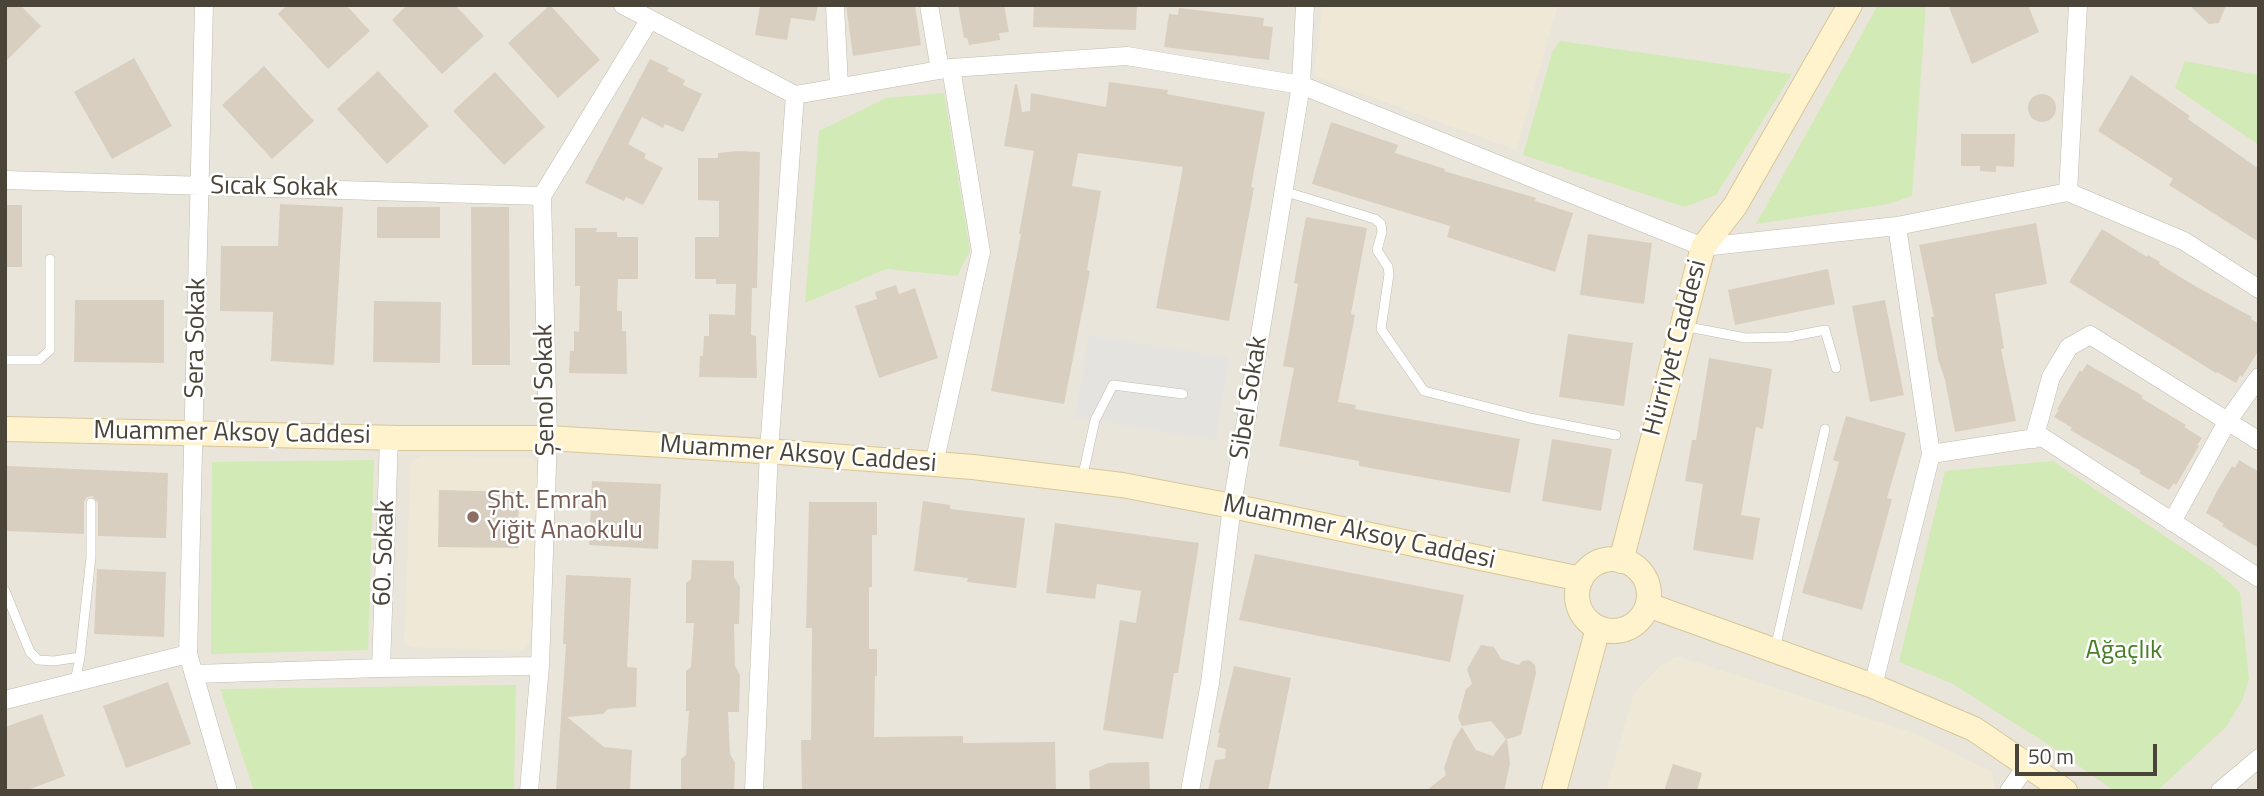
<!DOCTYPE html>
<meta charset="utf-8">
<style>
body{margin:0}
#map{position:relative;width:2264px;height:796px;overflow:hidden;background:#f6f3ec;font-family:"Titillium Web",sans-serif}
canvas{display:block}
.frame{position:absolute;inset:0;border:7px solid #4b4439;pointer-events:none}
.scale{position:absolute;left:2015px;top:744px;width:142px;height:32px;box-sizing:border-box;border:4px solid #4b4439;border-top:0;padding-left:9px;font-size:21px;line-height:24px;white-space:nowrap;color:#4b4439;-webkit-text-stroke:5px #fff;paint-order:stroke}
</style>
<div id="map">
<canvas width="2264" height="796"></canvas>
<div class="frame"></div>
<div class="scale">50 m</div>
</div>
<script>
const ctx = document.querySelector('canvas').getContext('2d');
ctx.lineJoin = 'round';
function paint(path, color) {
  ctx.fillStyle = color;
  ctx.fill(path, 'evenodd');
}
function shape(rows) {
  const path = new Path2D();
  for (const r of rows) {
    if (r.length === 3) {
      path.moveTo(r[0] + r[2], r[1]);
      path.arc(r[0], r[1], r[2], 0, 2 * Math.PI);
      continue;
    }
    path.moveTo(r[0], r[1]);
    for (let i = 2; i < r.length; i += 2) path.lineTo(r[i], r[i + 1]);
  }
  return path;
}
function strokePath(path, color, width, dash) {
  ctx.strokeStyle = color;
  ctx.lineWidth = width;
  ctx.lineCap = dash ? 'butt' : 'round';
  ctx.setLineDash(dash || []);
  ctx.stroke(path);
}
function write(font, color, halo, rows, align = 'center') {
  ctx.font = font + ' "Titillium Web",sans-serif';
  ctx.lineWidth = 5;
  ctx.setLineDash([]);
  ctx.textBaseline = 'middle';
  ctx.strokeStyle = halo;
  ctx.fillStyle = color;
  for (const [text, x, y, turn = 0] of rows) {
    ctx.save();
    ctx.translate(x, y);
    ctx.rotate((+turn || 0) * Math.PI / 180);
    ctx.textAlign = isNaN(turn) ? turn : align;
    if (halo) ctx.strokeText(text, 0, 0);
    ctx.fillText(text, 0, 0);
    ctx.restore();
  }
}
paint(shape([
 [5,5,2259,5,2259,791,5,791]
]), '#eae5da');
paint(shape([
 [1323,5,1558,5,1516,150,1314,76],
 [420,456,533,457,540,469,530,643,521,651,411,647,404,642,411,462],
 [1677,656,1920,735,1992,773,1996,791,1606,791,1634,693,1660,666]
]), '#efe8d6');
paint(shape([
 [1878,5,1926,5,1912,196,1888,204,1756,224],
 [1560,41,1792,74,1716,195,1685,207,1523,155,1552,53],
 [2185,61,2259,75,2259,145,2175,88],
 [944,93,970,250,957,276,886,269,805,303,819,131,886,98],
 [374,460,368,650,211,654,212,462],
 [2053,461,2214,569,2240,592,2249,679,2242,701,2226,727,2157,791,2115,791,2046,743,1951,683,1899,662,1945,471],
 [516,685,514,791,254,791,220,689]
]), '#d2eab5');
paint(shape([
 [1089,335,1229,358,1216,440,1075,417]
]), '#e5e3e0');
paint(shape([
 [5,5,20,5,41,26,5,62],
 [287,5,346,5,370,31,328,69,278,14],
 [407,5,455,5,484,36,442,74,392,20],
 [550,5,600,60,558,98,508,43],
 [760,5,818,5,815,21,791,18,787,40,755,35],
 [846,5,915,5,921,45,853,56],
 [958,5,1004,5,1009,32,999,33,1000,40,969,45,967,38,964,38],
 [1034,5,1137,5,1136,30,1033,27],
 [1948,5,2028,5,2039,32,1972,64],
 [2189,5,2226,5,2219,23,2209,24],
 [1179,8,1264,18,1263,26,1273,27,1269,60,1164,47,1169,14,1178,15],
 [134,58,172,126,112,159,74,92],
 [650,59,669,68,667,71,685,80,683,85,702,94,683,132,665,124,663,128,642,117,628,144,646,154,644,158,663,168,643,205,626,197,624,201,585,183],
 [264,66,314,121,272,159,222,105],
 [378,71,429,126,387,164,337,109],
 [495,72,545,127,504,165,453,111],
 [2131,75,2190,116,2188,119,2259,169,2259,242,2169,185,2173,179,2098,131],
 [1109,82,1168,90,1167,94,1265,112,1251,187,1254,188,1229,321,1156,308,1183,167,1078,153,1072,186,1101,191,1087,270,1090,271,1064,404,991,391,1021,234,1019,234,1034,151,1004,146,1015,84,1017,84,1022,112,1030,111,1031,93,1106,107],
 [2042,108,14],
 [1331,122,1398,145,1395,153,1445,169,1444,171,1536,198,1535,201,1573,213,1555,272,1447,237,1450,226,1312,184],
 [1961,134,2015,134,2014,167,1996,166,1996,172,1980,171,1980,166,1961,166],
 [738,151,760,152,757,288,752,288,751,335,756,336,757,378,699,377,700,356,703,356,704,336,709,336,709,314,735,315,736,284,716,284,716,279,695,279,695,237,719,237,719,201,698,200,698,158,718,158,718,153],
 [280,204,343,207,334,365,271,361,273,312,220,311,221,246,278,246],
 [5,205,22,205,22,267,5,267],
 [377,207,440,207,440,238,377,238],
 [471,207,509,207,510,365,472,365],
 [1306,217,1367,228,1351,314,1355,315,1338,402,1356,405,1355,409,1520,439,1510,493,1359,466,1359,461,1279,446,1294,368,1283,366,1298,284,1294,283],
 [2036,223,2047,284,1995,294,2004,348,2001,349,2016,421,1955,432,1945,380,1938,359,1931,317,1934,317,1919,245],
 [575,228,597,228,596,232,617,232,617,237,638,237,638,279,618,279,617,311,622,311,622,331,626,331,627,374,569,373,570,351,574,351,574,331,579,332,580,286,575,286],
 [2102,229,2147,257,2148,255,2160,262,2159,264,2195,286,2252,317,2251,319,2259,324,2259,350,2242,377,2240,375,2236,383,2217,372,2216,373,2069,282],
 [1588,234,1652,243,1644,304,1580,295],
 [1828,269,1835,304,1735,325,1728,290],
 [896,285,899,294,915,288,938,358,879,378,855,306,877,299,875,292],
 [75,300,164,300,164,363,74,362],
 [1885,300,1904,395,1870,402,1852,306],
 [374,301,441,302,440,363,373,362],
 [1568,334,1633,343,1624,406,1559,397],
 [1709,358,1772,369,1763,429,1756,427,1741,515,1760,518,1753,560,1693,550,1703,484,1685,481,1692,440,1696,440],
 [2087,364,2143,396,2141,398,2186,425,2184,427,2202,438,2197,445,2199,446,2176,485,2174,483,2169,490,2139,473,2141,471,2070,430,2072,428,2054,417,2059,410,2057,409,2080,370,2082,372],
 [1846,416,1906,433,1887,498,1892,499,1862,610,1802,593,1839,462,1833,460],
 [1552,439,1612,449,1601,511,1542,501],
 [2239,460,2259,472,2259,548,2222,526,2224,524,2206,513,2217,491,2232,466,2235,468],
 [7,466,168,473,166,538,98,536,98,502,92,496,87,497,84,502,84,534,5,531],
 [592,481,661,484,658,549,589,545],
 [439,490,519,492,518,548,438,547],
 [923,501,950,505,950,509,1025,518,1016,588,967,582,968,578,914,571],
 [809,502,877,502,877,535,872,535,872,587,869,587,869,649,877,649,877,676,875,676,874,737,963,736,963,743,1055,742,1056,791,802,791,801,740,811,740,812,628,806,628],
 [1055,523,1199,543,1178,673,1174,673,1163,739,1103,730,1120,620,1136,623,1141,591,1097,584,1095,599,1046,593],
 [1255,554,1464,595,1450,662,1239,620],
 [692,560,734,561,734,577,740,587,739,624,734,624,735,666,740,675,739,712,728,712,730,754,735,763,734,791,681,791,681,759,686,755,689,711,686,711,686,671,691,667,694,623,686,623,686,583,691,579],
 [97,569,166,572,164,637,94,634],
 [566,575,631,578,627,667,637,668,636,707,608,709,603,714,567,717,604,747,632,750,630,789,556,791,566,644,563,644],
 [1481,645,1494,647,1501,659,1519,665,1522,661,1529,660,1535,665,1536,673,1521,735,1507,739,1510,764,1504,791,1426,791,1446,775,1444,768,1453,741,1462,727,1476,750,1493,756,1506,739,1491,721,1462,726,1458,718,1466,689,1472,684,1467,669],
 [1234,666,1291,678,1268,791,1208,791,1215,760,1225,759,1226,749,1217,747,1220,733,1218,733],
 [168,682,191,744,126,768,103,706],
 [42,714,65,776,25,791,5,791,5,727],
 [1149,762,1150,791,1090,791,1089,771,1109,763],
 [1673,764,1702,773,1697,791,1664,791]
]), '#d8cfc1');
const lane = shape([
 [1283,191,1375,219,1381,224,1382,232,1377,250,1388,267,1389,274,1381,329,1424,391,1530,418,1616,435],
 [1683,326,1746,338,1789,337,1825,330,1836,368],
 [5,360,39,360,50,350,50,259],
 [1082,479,1095,420,1113,385,1183,394],
 [5,591,30,652,38,660,54,661,80,657],
 [1775,649,1825,429],
 [75,682,80,657,91,557,91,503]
]);
const street = shape([
 [204,5,188,654,228,791],
 [623,5,795,95,951,68,1127,56,1301,85,1703,247,1897,226,2068,192,2184,241,2259,289],
 [835,5,839,87],
 [929,5,940,70],
 [5,180,542,196],
 [2068,192,2078,5],
 [2034,439,2051,377,2069,347,2090,335,2259,441],
 [1931,454,2042,437,2259,578],
 [934,464,981,252,951,68],
 [2172,522,2227,422,2259,377],
 [381,668,389,438],
 [194,674,381,668,540,666],
 [1873,686,1931,454,1897,226],
 [5,700,188,654],
 [529,791,540,666,548,438,542,196,650,19],
 [754,791,769,451,795,95],
 [1190,791,1210,683,1232,506,1301,85,1305,5],
 [2009,791,2027,765],
 [2220,791,2259,758]
]);
const secondary = shape([
 [5,429,400,438,548,438,779,452,973,467,1122,485,1232,506,1581,579],
 [1613,595,36],
 [1621,561,1703,247,1735,206,1850,5],
 [1648,605,1873,686,1974,729,2065,791],
 [1554,791,1598,628]
]);
strokePath(lane, '#c2bbae', 10);
strokePath(street, '#c2bbae', 19);
strokePath(secondary, '#d6c79b', 26);
strokePath(lane, '#fff', 9);
strokePath(street, '#fff', 18);
strokePath(secondary, '#fff3cd', 24);
for (const [x, y, r, color] of [
 [473,517,7,"#8d6e63"]
]) {
  const dot = new Path2D();
  dot.arc(x, y, r, 0, 2 * Math.PI);
  ctx.fillStyle = color;
  ctx.fill(dot);
  strokePath(dot, '#fff', 2.5);
}
write('26px', '#4b4439', '#fff', [
 ["Sıcak Sokak",274,188,1],
 ["Sera Sokak",197,338,-89],
 ["Hürriyet Caddesi",1676,348,-75],
 ["Şenol Sokak",546,390,-91],
 ["Sibel Sokak",1250,398,-81],
 ["Muammer Aksoy Caddesi",232,434,1],
 ["Muammer Aksoy Caddesi",798,455,4],
 ["Muammer Aksoy Caddesi",1359,533,12],
 ["60. Sokak",385,553,-88]
]);
write('26px', '#785e54', '#fff', [
 ["Şht. Emrah",487,502],
 ["Yiğit Anaokulu",487,532]
], 'left');
write('26px', '#4a7f2a', '#fff', [
 ["Ağaçlık",2124,652]
]);
</script>
